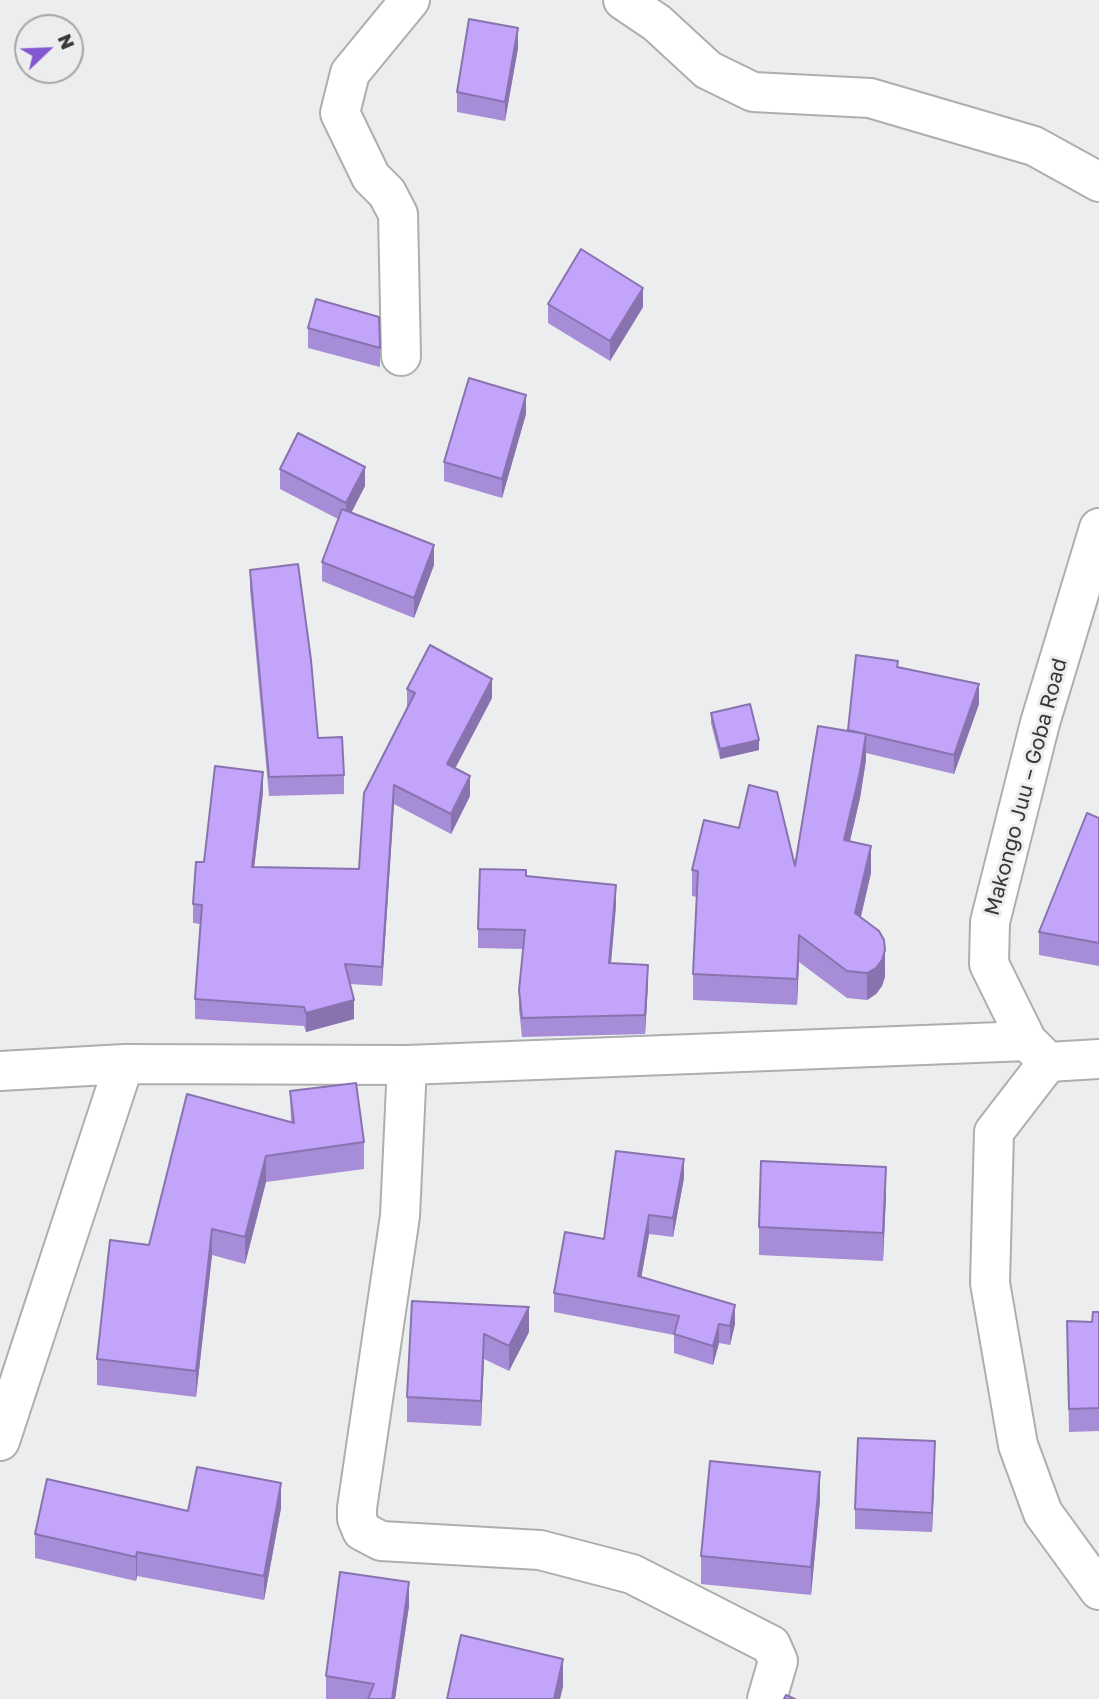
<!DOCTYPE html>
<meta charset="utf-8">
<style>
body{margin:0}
#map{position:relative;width:1099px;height:1699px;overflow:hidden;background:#ecedee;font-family:"Golos Text",sans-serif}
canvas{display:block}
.north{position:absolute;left:14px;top:14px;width:70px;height:70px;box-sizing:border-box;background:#ecedee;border:2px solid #a4a5a5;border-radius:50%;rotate:67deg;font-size:19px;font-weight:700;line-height:28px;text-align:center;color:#373838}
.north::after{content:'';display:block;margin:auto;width:24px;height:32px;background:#8257d0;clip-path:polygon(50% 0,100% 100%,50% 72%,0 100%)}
</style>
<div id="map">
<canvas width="1099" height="1699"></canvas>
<div class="north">N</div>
</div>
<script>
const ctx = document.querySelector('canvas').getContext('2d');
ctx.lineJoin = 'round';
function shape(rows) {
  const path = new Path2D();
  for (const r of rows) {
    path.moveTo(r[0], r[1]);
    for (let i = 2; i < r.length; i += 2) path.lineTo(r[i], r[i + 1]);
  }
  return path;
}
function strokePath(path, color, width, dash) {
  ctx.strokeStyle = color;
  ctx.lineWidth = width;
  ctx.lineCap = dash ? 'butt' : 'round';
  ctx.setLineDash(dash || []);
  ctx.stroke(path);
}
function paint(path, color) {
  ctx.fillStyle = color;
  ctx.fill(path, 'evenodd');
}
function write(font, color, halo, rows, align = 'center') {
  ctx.font = font + ' "Golos Text",sans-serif';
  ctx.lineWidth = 6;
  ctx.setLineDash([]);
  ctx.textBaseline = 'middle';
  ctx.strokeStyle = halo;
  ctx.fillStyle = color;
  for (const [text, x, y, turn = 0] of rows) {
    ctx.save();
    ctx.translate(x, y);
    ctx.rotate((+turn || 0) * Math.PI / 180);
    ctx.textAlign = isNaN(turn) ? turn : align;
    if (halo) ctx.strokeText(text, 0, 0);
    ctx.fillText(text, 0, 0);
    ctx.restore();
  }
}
const street = shape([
 [623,0,657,23,708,70,753,92,870,98,1034,146,1099,182],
 [401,356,398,214,387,193,371,177,340,113,350,73,410,0],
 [1048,1062,994,1132,990,1283,1018,1445,1043,1513,1099,1590],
 [407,1065,400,1216,357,1508,357,1519,362,1531,381,1541,540,1550,632,1574,771,1645,778,1661,767,1699],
 [0,1071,124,1064,407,1065,1027,1041],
 [0,1441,124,1064]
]);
const secondary = shape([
 [1099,528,1040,723,990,922,989,964,1027,1041,1048,1062,1099,1059]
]);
strokePath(street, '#adaeae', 42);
strokePath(secondary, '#adaeae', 42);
strokePath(street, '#fff', 38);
strokePath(secondary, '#fff', 38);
paint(shape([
 [518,48,505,121,457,112,457,92],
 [548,304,643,307,610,361,548,323],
 [308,328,380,348,380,367,308,348],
 [526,414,502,498,444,481,444,462],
 [280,469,365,486,351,513,434,565,414,618,322,581,322,562,338,519,280,489],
 [250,570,318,738,344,775,344,794,269,796,250,589],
 [856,655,898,667,979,704,954,774,866,753,866,760,860,798,850,841,871,873,861,917,885,977,882,986,876,994,867,1000,847,998,799,962,797,1005,693,1000,693,974,697,897,692,896,692,870,739,828,795,866,848,731],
 [407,689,492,698,455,768,470,796,451,834,394,804,382,986,350,984,354,1019,306,1032,304,1026,195,1019,195,999,200,924,193,923,193,904,204,862,263,792,254,867,359,869,407,707],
 [711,713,759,750,720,759,711,723],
 [1099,818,1099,966,1039,955,1039,932],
 [526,876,616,905,611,964,648,984,645,1034,522,1037,519,1009,519,990,523,949,478,948,478,929],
 [290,1091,364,1142,364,1169,266,1182,245,1264,212,1255,196,1397,97,1385,97,1359,149,1245,291,1122],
 [684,1178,673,1237,649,1234,641,1277,735,1324,730,1345,719,1343,713,1365,674,1353,674,1335,554,1312,554,1293,604,1239],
 [886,1195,883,1261,759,1255,759,1227],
 [412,1301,529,1332,509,1371,484,1359,481,1426,407,1422,407,1397],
 [1099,1312,1099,1431,1069,1432,1067,1321,1092,1322],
 [935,1460,932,1532,855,1529,855,1509],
 [820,1500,811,1595,701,1584,701,1556],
 [281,1508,264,1600,137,1576,136,1581,35,1558,35,1534,188,1511],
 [409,1606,395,1699,326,1699,326,1676]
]), '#a78dd7');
paint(shape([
 [518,28,518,48,505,121,505,102],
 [643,288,643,307,610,361,610,341],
 [526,395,526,414,502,498,502,479],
 [365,467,365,486,346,523,346,503],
 [434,545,434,565,414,618,414,598],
 [492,679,492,698,447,784,447,764],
 [979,684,979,704,954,774,954,755],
 [866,734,866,760,860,798,844,866,844,840],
 [759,740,759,750,720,759,720,749],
 [263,772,263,792,252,886,252,867],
 [470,776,470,796,451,834,451,814],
 [394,785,394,804,382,986,382,967],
 [871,846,871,873,855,940,855,913],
 [616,885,616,905,609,983,609,963],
 [799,935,799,962,797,1005,797,979],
 [885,950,885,977,882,986,876,994,867,1000,867,973],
 [648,965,648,984,645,1034,645,1015],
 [354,1000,354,1019,306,1032,306,1013],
 [266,1156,266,1182,245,1264,245,1237],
 [684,1159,684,1178,673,1237,673,1218],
 [886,1167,886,1195,883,1261,883,1233],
 [649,1215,649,1234,638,1296,638,1276],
 [212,1229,212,1255,196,1397,196,1371],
 [735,1305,735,1324,730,1345,730,1326],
 [529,1307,529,1332,509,1371,509,1346],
 [719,1324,719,1343,713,1365,713,1346],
 [484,1334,484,1359,481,1426,481,1401],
 [935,1441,935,1460,932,1532,932,1513],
 [820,1472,820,1500,811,1595,811,1567],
 [281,1483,281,1508,264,1600,264,1576],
 [137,1552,137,1576,136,1581,136,1557],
 [409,1582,409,1606,395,1699,392,1699],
 [563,1659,563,1687,560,1699,554,1699]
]), '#8873af');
const building = shape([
 [469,19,518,28,505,102,457,92,469,19],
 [581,249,643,288,610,341,548,304,581,249],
 [316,299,379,317,380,348,308,328,316,299],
 [469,378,526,395,502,479,444,462,469,378],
 [298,433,365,467,346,503,280,469,298,433],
 [342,509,434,545,414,598,322,562,342,509],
 [298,564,311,660,318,738,342,737,344,775,269,777,250,570,298,564],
 [430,645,492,679,447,764,470,776,451,814,394,785,382,967,345,964,354,1000,306,1013,304,1007,195,999,202,905,193,904,196,862,204,862,215,766,263,772,252,867,359,869,364,793,415,693,407,689,430,645],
 [856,655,898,661,897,667,979,684,954,755,848,730,856,655],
 [750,704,759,740,720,749,711,713,750,704],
 [818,726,866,734,860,772,844,840,871,846,855,913,879,931,884,940,885,950,882,960,876,968,867,973,847,971,799,935,797,979,693,974,698,871,692,870,704,820,739,828,749,785,777,792,795,866,818,726],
 [1087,813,1099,818,1099,943,1039,932,1087,813],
 [480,869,526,870,526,876,616,885,609,963,648,965,645,1015,522,1018,519,990,525,930,478,929,480,869],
 [356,1083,364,1142,266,1156,245,1237,212,1229,196,1371,97,1359,110,1240,149,1245,187,1094,294,1123,290,1091,356,1083],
 [616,1151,684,1159,673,1218,649,1215,638,1276,735,1305,730,1326,719,1324,713,1346,674,1334,679,1316,554,1293,565,1232,604,1239,616,1151],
 [761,1161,886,1167,883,1233,759,1227,761,1161],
 [412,1301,529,1307,509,1346,484,1334,481,1401,407,1397,412,1301],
 [1093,1312,1099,1312,1099,1408,1069,1409,1067,1321,1092,1322,1093,1312],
 [858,1438,935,1441,932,1513,855,1509,858,1438],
 [710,1461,820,1472,811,1567,701,1556,710,1461],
 [197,1467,281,1483,264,1576,137,1552,136,1557,35,1534,47,1479,188,1511,197,1467],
 [340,1572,409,1582,392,1699,368,1699,374,1684,326,1676,340,1572],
 [461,1635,563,1659,554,1699,447,1699,461,1635],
 [786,1695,795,1699,784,1699,786,1695]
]);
paint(building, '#c2a4fa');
strokePath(building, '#8873af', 2);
write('21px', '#373838', '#ecedee', [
 ["Makongo Juu – Goba Road",1026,787,-75]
]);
</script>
